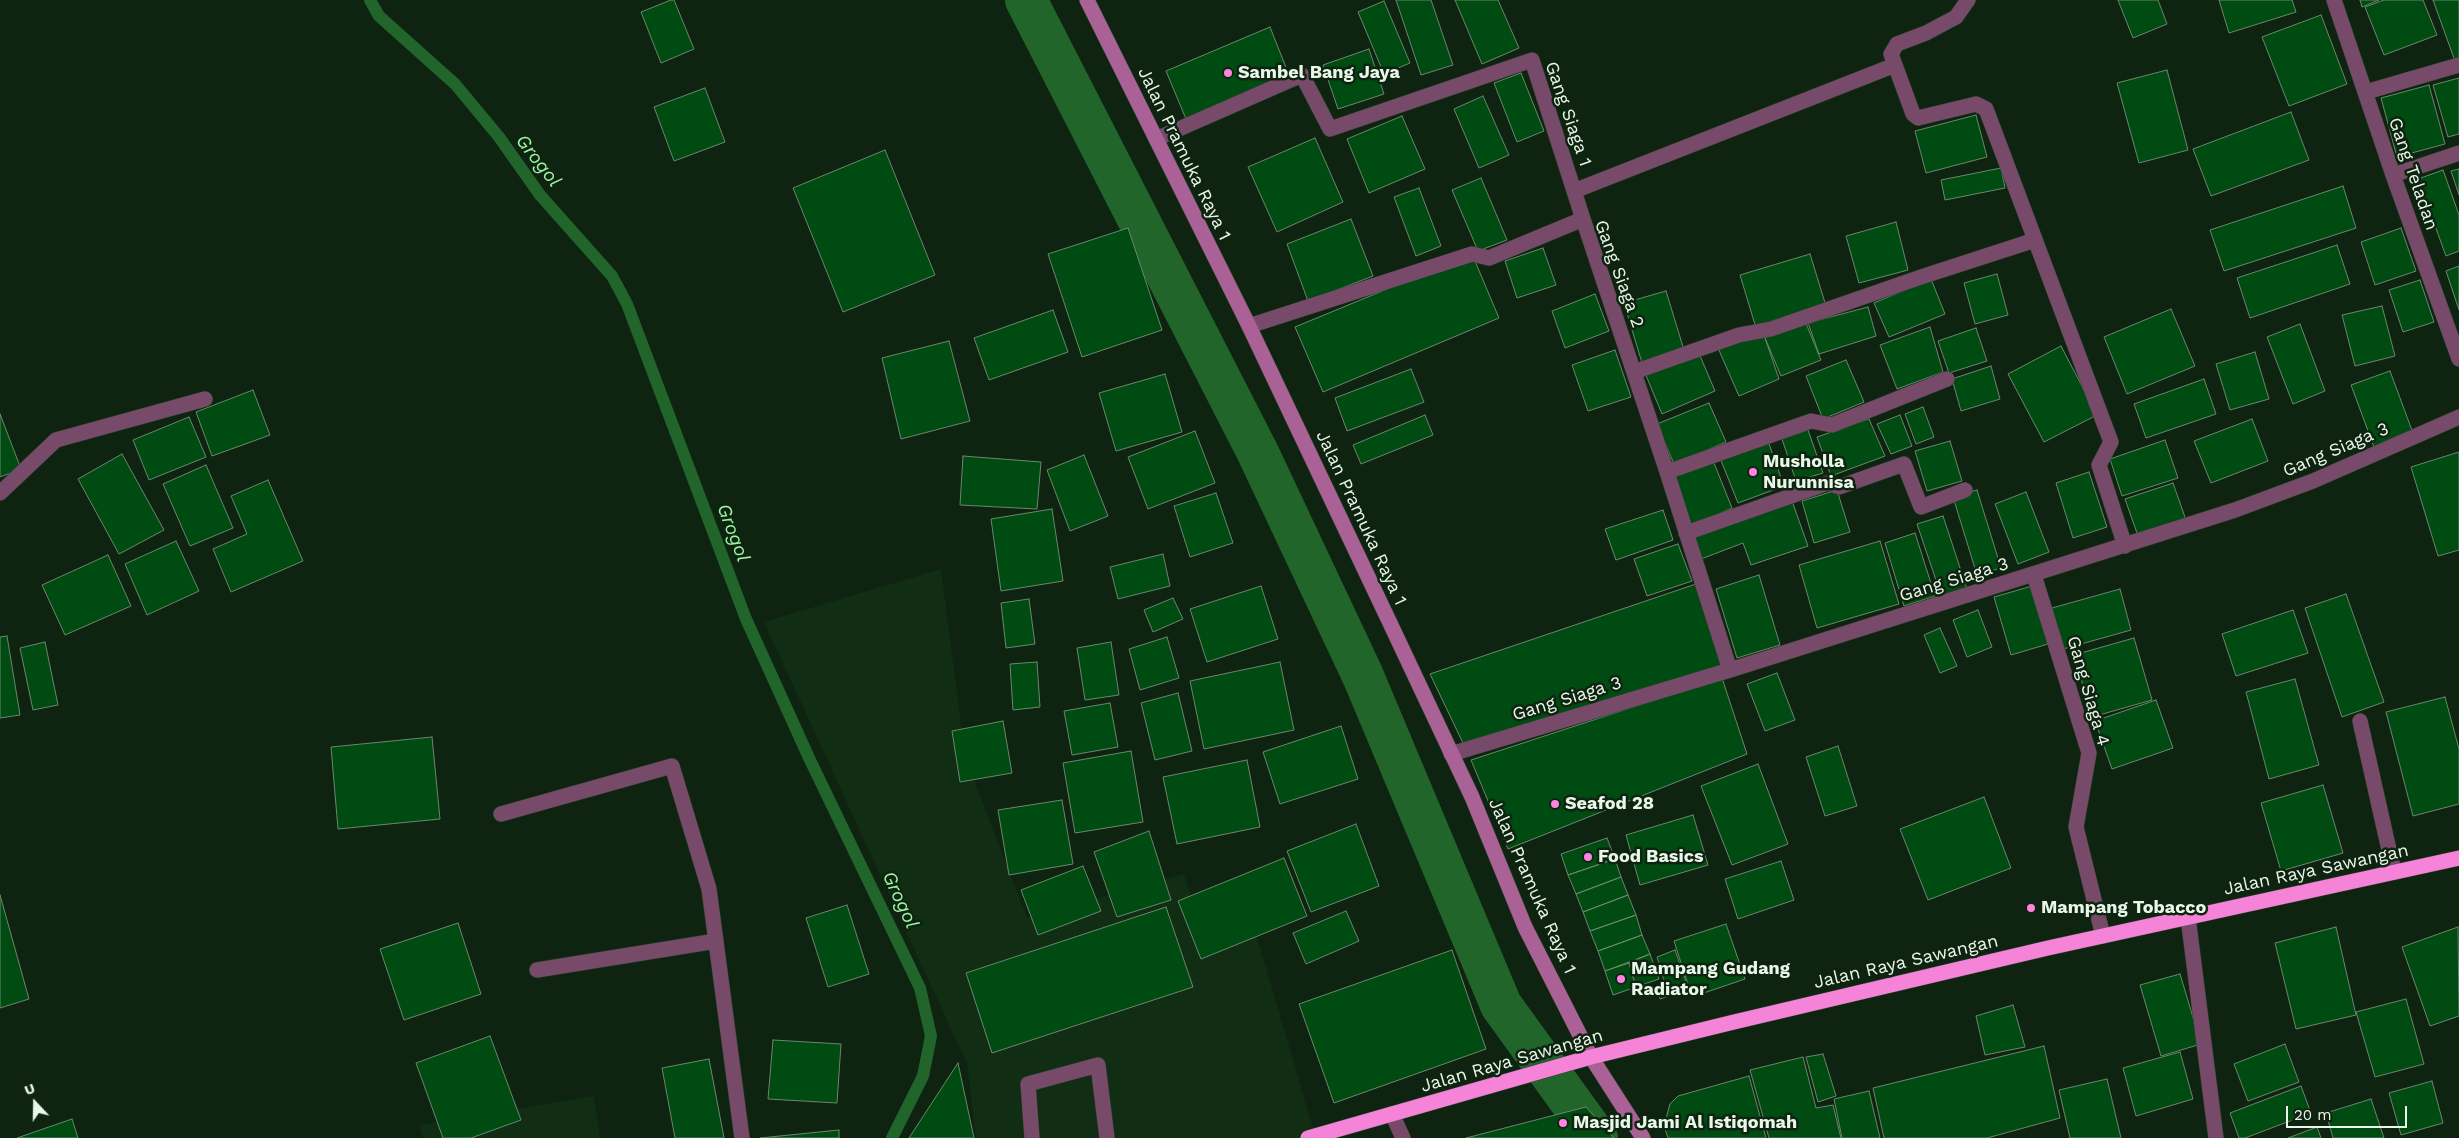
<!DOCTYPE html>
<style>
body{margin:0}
#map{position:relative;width:2459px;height:1138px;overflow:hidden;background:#0e2410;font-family:"Work Sans",sans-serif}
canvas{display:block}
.north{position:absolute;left:10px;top:1078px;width:50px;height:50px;-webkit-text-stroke:4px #0e2410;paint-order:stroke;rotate:339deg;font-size:14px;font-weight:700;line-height:20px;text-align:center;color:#e9f7e9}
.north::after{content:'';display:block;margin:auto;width:18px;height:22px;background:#e9f7e9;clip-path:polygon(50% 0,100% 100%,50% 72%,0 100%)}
.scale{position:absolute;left:2286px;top:1106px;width:121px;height:22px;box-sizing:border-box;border:2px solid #e9f7e9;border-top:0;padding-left:6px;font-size:15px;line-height:18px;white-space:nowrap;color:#e9f7e9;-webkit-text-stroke:4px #0e2410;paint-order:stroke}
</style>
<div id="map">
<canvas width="2459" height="1138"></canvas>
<div class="north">U</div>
<div class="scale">20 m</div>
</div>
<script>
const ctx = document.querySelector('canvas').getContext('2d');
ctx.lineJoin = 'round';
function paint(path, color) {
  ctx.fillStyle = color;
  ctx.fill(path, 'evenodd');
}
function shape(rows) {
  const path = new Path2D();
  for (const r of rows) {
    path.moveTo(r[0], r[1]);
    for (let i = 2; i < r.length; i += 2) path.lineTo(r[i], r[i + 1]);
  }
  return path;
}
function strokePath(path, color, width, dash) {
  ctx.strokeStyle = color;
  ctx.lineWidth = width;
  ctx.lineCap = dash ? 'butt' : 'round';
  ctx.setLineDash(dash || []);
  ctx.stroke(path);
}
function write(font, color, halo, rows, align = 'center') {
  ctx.font = font + ' "Work Sans",sans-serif';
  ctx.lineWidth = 5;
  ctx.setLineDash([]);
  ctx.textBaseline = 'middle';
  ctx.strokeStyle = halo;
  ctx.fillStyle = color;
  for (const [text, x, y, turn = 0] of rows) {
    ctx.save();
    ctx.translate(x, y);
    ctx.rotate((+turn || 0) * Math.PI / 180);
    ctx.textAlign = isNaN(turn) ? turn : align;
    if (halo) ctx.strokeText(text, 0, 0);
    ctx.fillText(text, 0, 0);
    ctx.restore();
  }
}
paint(shape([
 [941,569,965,756,1027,918,1184,874,1203,933,1252,920,1316,1138,976,1138,967,1064,764,622],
 [594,1096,600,1138,423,1138,419,1125]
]), '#112d14');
strokePath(shape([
 [370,0,379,16,455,84,499,137,540,195,612,276,627,304,746,619,810,760,920,988,931,1036,923,1076,892,1138]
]), '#21652b', 12);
strokePath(shape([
 [1026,0,1258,453,1363,676,1501,1005,1597,1138]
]), '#21652b', 42);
const building = shape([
 [671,0,674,0,694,49,661,63,641,12,671,0],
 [1396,0,1431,0,1453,65,1421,75,1396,0],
 [1455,0,1498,0,1519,48,1482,64,1455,0],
 [2118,0,2158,0,2167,24,2133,38,2118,0],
 [2219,0,2292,0,2296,12,2229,33,2219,0],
 [2360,0,2379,0,2362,7,2360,0],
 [2384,0,2423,0,2437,35,2384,55,2365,7,2384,0],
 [2433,0,2459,0,2459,60,2455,61,2433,0],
 [1384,1,1410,63,1384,74,1358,12,1384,1],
 [2321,15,2347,84,2289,106,2262,37,2321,15],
 [1270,27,1289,75,1186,119,1166,71,1270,27],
 [1369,49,1384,94,1338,109,1323,65,1369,49],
 [2167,70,2188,150,2139,163,2117,83,2167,70],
 [1521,73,1544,131,1517,142,1494,83,1521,73],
 [2459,78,2459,134,2448,137,2433,85,2459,78],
 [2429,85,2445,144,2397,157,2381,98,2429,85],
 [705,88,725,142,674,161,654,107,705,88],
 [1483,96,1509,155,1479,168,1454,109,1483,96],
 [2291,112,2309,160,2211,196,2193,149,2291,112],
 [1976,115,1987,157,1926,173,1915,131,1976,115],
 [1402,116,1425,169,1369,193,1347,139,1402,116],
 [1315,138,1343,202,1277,232,1248,167,1315,138],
 [885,150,935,275,843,312,793,188,885,150],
 [2001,168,2005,188,1945,200,1941,180,2001,168],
 [2459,169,2459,195,2451,171,2459,169],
 [2443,170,2459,215,2459,251,2446,256,2418,179,2443,170],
 [1481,178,1507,240,1478,251,1452,190,1481,178],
 [2343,186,2356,228,2224,271,2210,230,2343,186],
 [1419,188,1441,246,1416,256,1394,197,1419,188],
 [1351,219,1373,276,1308,301,1287,244,1351,219],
 [1896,222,1908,270,1859,283,1846,236,1896,222],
 [1128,228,1162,330,1082,357,1048,254,1128,228],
 [2401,228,2416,271,2375,285,2361,242,2401,228],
 [2337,245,2350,284,2250,318,2237,278,2337,245],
 [1543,248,1556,285,1517,298,1505,261,1543,248],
 [1472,254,1499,318,1323,392,1295,327,1472,254],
 [1810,254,1826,306,1756,328,1740,275,1810,254],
 [2459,266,2459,310,2446,271,2459,266],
 [1997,274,2008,315,1975,324,1964,283,1997,274],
 [1931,279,1945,314,1889,337,1874,303,1931,279],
 [2420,280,2434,322,2403,332,2389,290,2420,280],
 [1666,291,1684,350,1642,363,1624,303,1666,291],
 [1595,294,1609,331,1565,348,1552,311,1595,294],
 [2382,306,2395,356,2355,366,2342,315,2382,306],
 [1868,307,1876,336,1819,354,1808,323,1868,307],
 [2171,309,2195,366,2127,394,2104,337,2171,309],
 [1053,310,1068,352,989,380,974,338,1053,310],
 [1805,321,1821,360,1781,376,1765,338,1805,321],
 [2300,324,2325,391,2293,404,2267,337,2300,324],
 [1930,327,1943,372,1897,389,1880,345,1930,327],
 [1976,328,1987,361,1949,373,1938,341,1976,328],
 [1763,332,1779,379,1739,396,1718,348,1763,332],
 [949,341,970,421,901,439,882,358,949,341],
 [2061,346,2097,415,2044,442,2008,374,2061,346],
 [1615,350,1631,397,1588,411,1572,365,1615,350],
 [1698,351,1715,391,1662,414,1645,373,1698,351],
 [2255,352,2269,399,2230,410,2216,364,2255,352],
 [1846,360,1864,402,1823,419,1806,376,1846,360],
 [1991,366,2000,399,1961,411,1952,379,1991,366],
 [1411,369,1424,402,1347,431,1335,398,1411,369],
 [2390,371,2413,433,2374,447,2351,385,2390,371],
 [1165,374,1182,432,1116,451,1099,393,1165,374],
 [2204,379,2216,414,2146,438,2134,404,2204,379],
 [253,390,270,435,212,456,196,412,253,390],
 [1709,403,1726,442,1674,464,1657,424,1709,403],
 [1923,407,1934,437,1916,444,1905,414,1923,407],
 [0,414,21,469,0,477,0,414],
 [1425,415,1433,435,1361,464,1353,445,1425,415],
 [1900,415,1912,446,1891,454,1877,424,1900,415],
 [189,417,206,457,149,480,133,440,189,417],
 [1869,419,1885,456,1831,476,1817,437,1869,419],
 [2252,419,2268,461,2211,483,2194,441,2252,419],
 [1808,430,1823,473,1796,481,1782,439,1808,430],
 [1195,431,1215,483,1148,509,1128,457,1195,431],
 [2165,440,2178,478,2122,496,2110,459,2165,440],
 [1768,441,1784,486,1738,503,1720,458,1768,441],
 [1950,441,1962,481,1927,491,1915,451,1950,441],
 [2459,452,2459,550,2438,556,2411,467,2459,452],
 [122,454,164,530,119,554,78,479,122,454],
 [1084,455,1108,516,1070,531,1047,470,1084,455],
 [963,456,1041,462,1037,509,960,505,963,456],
 [1712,458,1732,508,1691,526,1673,474,1712,458],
 [206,465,233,528,190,546,163,484,206,465],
 [2089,472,2107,527,2073,538,2056,483,2089,472],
 [268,480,303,561,231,592,213,549,247,534,231,496,268,480],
 [2173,483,2186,520,2138,536,2125,499,2173,483],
 [1837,490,1850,532,1814,543,1802,501,1837,490],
 [1977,490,2001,568,1977,575,1953,497,1977,490],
 [2026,492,2049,552,2018,564,1995,504,2026,492],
 [1216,493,1233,543,1190,557,1174,506,1216,493],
 [1792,501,1808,546,1751,565,1743,543,1701,559,1693,536,1792,501],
 [1052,509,1063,581,1001,591,991,519,1052,509],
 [1663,510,1673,540,1616,560,1605,529,1663,510],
 [1943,516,1968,592,1943,601,1917,524,1943,516],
 [1915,533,1935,596,1904,606,1885,543,1915,533],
 [176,541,199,591,147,615,125,564,176,541],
 [1880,541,1899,604,1817,628,1799,565,1880,541],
 [1678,544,1692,581,1647,596,1634,559,1678,544],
 [1163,554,1170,586,1118,599,1110,567,1163,554],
 [108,555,131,606,65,635,42,585,108,555],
 [1759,575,1780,645,1737,658,1716,589,1759,575],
 [1699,583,1725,665,1463,743,1430,674,1699,583],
 [1261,586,1278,639,1207,662,1190,609,1261,586],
 [2032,586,2048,644,2011,655,1994,597,2032,586],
 [2120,589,2131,630,2063,649,2052,608,2120,589],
 [2346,594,2384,702,2342,717,2305,608,2346,594],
 [1173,598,1183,619,1153,632,1144,610,1173,598],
 [1029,599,1035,644,1006,648,1001,603,1029,599],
 [1978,610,1992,647,1967,657,1953,620,1978,610],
 [2293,610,2308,653,2236,676,2222,634,2293,610],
 [1940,628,1957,666,1940,673,1924,635,1940,628],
 [7,636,20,715,0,718,0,637,7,636],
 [1167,637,1179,678,1140,690,1129,649,1167,637],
 [2134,638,2152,700,2092,717,2074,655,2134,638],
 [45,642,58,705,33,710,20,648,45,642],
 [1111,642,1119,695,1085,700,1077,648,1111,642],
 [1037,662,1040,707,1013,710,1010,664,1037,662],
 [1280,662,1294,730,1204,749,1190,681,1280,662],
 [1777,673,1795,720,1765,731,1747,684,1777,673],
 [1722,678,1747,754,1508,849,1471,760,1722,678],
 [2295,679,2319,765,2269,779,2246,692,2295,679],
 [1178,693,1192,751,1155,760,1141,703,1178,693],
 [2445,697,2459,749,2459,804,2413,816,2386,712,2445,697],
 [2156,700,2173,748,2112,769,2095,721,2156,700],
 [1110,703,1118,747,1072,755,1064,711,1110,703],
 [1003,721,1012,773,960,782,952,731,1003,721],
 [1341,726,1358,779,1280,804,1263,752,1341,726],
 [432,737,440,819,338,829,331,747,432,737],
 [1838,746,1857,806,1825,816,1806,757,1838,746],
 [1131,751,1143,822,1075,833,1063,763,1131,751],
 [1247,760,1260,827,1177,844,1163,777,1247,760],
 [1758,764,1788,844,1732,865,1701,786,1758,764],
 [2323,785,2343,853,2281,871,2261,803,2323,785],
 [1984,797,2011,868,1928,900,1900,829,1984,797],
 [1062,800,1073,864,1009,875,998,810,1062,800],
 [1693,815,1708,865,1640,885,1626,835,1693,815],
 [1356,824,1379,886,1311,912,1287,851,1356,824],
 [1149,831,1171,900,1117,917,1094,852,1149,831],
 [1607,838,1615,859,1568,875,1561,854,1607,838],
 [1284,858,1307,916,1201,959,1178,901,1284,858],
 [1615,859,1621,877,1576,894,1568,875,1615,859],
 [1781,861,1794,900,1738,919,1725,879,1781,861],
 [1083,866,1101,911,1038,935,1021,890,1083,866],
 [1621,877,1628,895,1583,912,1576,894,1621,877],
 [0,895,29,999,0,1008,0,895],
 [1628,895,1636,915,1590,931,1583,912,1628,895],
 [847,905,869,974,828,987,806,918,847,905],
 [1166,907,1193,987,992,1053,966,973,1166,907],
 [1346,911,1359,941,1306,964,1293,933,1346,911],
 [1636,915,1642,935,1598,951,1590,931,1636,915],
 [458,923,481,994,404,1020,380,949,458,923],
 [1726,924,1745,979,1692,997,1674,941,1726,924],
 [2336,927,2356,1015,2296,1029,2275,943,2336,927],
 [2458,927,2459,1016,2430,1026,2402,947,2458,927],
 [1642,935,1650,954,1605,971,1598,951,1642,935],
 [1452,950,1486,1049,1334,1103,1299,1004,1452,950],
 [1675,950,1689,990,1660,999,1657,986,1664,981,1657,957,1675,950],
 [1650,954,1659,979,1636,987,1629,963,1650,954],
 [1629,963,1636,987,1613,995,1605,971,1629,963],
 [2180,974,2201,1044,2161,1056,2140,985,2180,974],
 [2406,999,2424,1064,2375,1077,2356,1012,2406,999],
 [2013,1005,2025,1047,1985,1055,1976,1016,2013,1005],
 [490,1036,521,1120,471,1138,443,1138,416,1063,490,1036],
 [773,1040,841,1044,837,1103,768,1099,773,1040],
 [2285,1044,2299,1082,2248,1101,2234,1064,2285,1044],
 [2044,1046,2060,1118,1987,1138,1884,1138,1873,1088,2044,1046],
 [2180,1052,2193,1099,2136,1116,2123,1068,2180,1052],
 [1823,1054,1836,1096,1818,1102,1806,1057,1823,1054],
 [1803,1057,1816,1108,1833,1105,1841,1138,1769,1138,1750,1070,1803,1057],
 [709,1059,724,1138,675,1138,662,1068,709,1059],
 [958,1063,974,1138,909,1138,958,1063],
 [1749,1076,1766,1138,1668,1138,1664,1126,1670,1104,1678,1096,1749,1076],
 [2107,1079,2121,1138,2070,1138,2059,1090,2107,1079],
 [2432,1081,2443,1123,2401,1135,2389,1093,2432,1081],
 [2301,1086,2311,1113,2245,1138,2239,1138,2230,1113,2301,1086],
 [1869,1091,1880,1138,1842,1138,1834,1099,1869,1091],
 [2371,1099,2384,1138,2333,1138,2326,1113,2371,1099],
 [1586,1107,1614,1138,1466,1138,1586,1107],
 [72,1119,78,1138,17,1138,72,1119],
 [2317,1127,2321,1138,2288,1138,2317,1127],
 [839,1130,839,1138,760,1138,839,1130]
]);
paint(building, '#004b11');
strokePath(building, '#6d866e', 1);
const lane = shape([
 [1968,0,1956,17,1926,33,1897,44,1891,54,1913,114,1918,118,1976,104,1986,109,2111,442,2099,465,2125,546],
 [2334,0,2393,175,2459,359],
 [2366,92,2459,65],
 [1156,139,1302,75,1330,129,1532,60,1583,219],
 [2393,175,2459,153],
 [1574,191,1895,65],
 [1249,326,1472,254,1489,258,1583,219,1667,472,1730,670],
 [1634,372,1739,335,1771,329,1924,276,2035,240],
 [1667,472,1811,421,1832,425,1947,379],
 [1686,533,1828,483,1839,487,1904,464,1921,507,1965,490],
 [2034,575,2089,753,2076,827,2103,936],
 [1451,754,1730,670,2235,510,2313,481,2459,417],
 [1032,1138,1028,1084,1098,1065,1107,1138]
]);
const street = shape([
 [0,493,56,440,205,399],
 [2360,721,2394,872],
 [501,814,672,766,709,889,742,1138],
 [2188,917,2216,1138],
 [537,970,716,941],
 [1392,1114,1403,1138]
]);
const secondary = shape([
 [1087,0,1249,326,1390,623,1472,797,1525,927,1591,1057,1643,1138]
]);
const highway = shape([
 [1308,1138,1591,1057,1734,1022,2048,948,2459,858]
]);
strokePath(lane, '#2d422e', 16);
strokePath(street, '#2d422e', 16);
strokePath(secondary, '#2d422e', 16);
strokePath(highway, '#2d422e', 16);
strokePath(lane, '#774a6a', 15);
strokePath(street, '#774a6a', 15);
strokePath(secondary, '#aa6196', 15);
strokePath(highway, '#f583d8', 15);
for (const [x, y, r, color] of [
 [1228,73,5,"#fe85df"],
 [1753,472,5,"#fe85df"],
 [1555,804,5,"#fe85df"],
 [1588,857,5,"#fe85df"],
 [2031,908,5,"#fe85df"],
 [1621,979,5,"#fe85df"],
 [1563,1123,5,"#fe85df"]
]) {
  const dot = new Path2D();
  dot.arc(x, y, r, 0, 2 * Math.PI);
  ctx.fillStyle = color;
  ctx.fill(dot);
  strokePath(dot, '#0e2410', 2);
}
write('bold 18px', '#e9f7e9', '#0e2410', [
 ["Sambel Bang Jaya",1238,73],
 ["Musholla",1763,462],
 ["Nurunnisa",1763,483],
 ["Seafod 28",1565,804],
 ["Food Basics",1598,857],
 ["Mampang Tobacco",2041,908],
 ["Mampang Gudang",1631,969],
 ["Radiator",1631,990],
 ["Masjid Jami Al Istiqomah",1573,1123]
], 'left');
write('18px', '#e9f7e9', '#0e2410', [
 ["Gang Siaga 1",1568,114,71],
 ["Jalan Pramuka Raya 1",1184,154,64],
 ["Gang Teladan",2413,174,71],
 ["Gang Siaga 2",1619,274,70],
 ["Gang Siaga 3",2336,450,-23],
 ["Jalan Pramuka Raya 1",1361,518,65],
 ["Gang Siaga 3",1954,580,-17],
 ["Gang Siaga 4",2088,691,74],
 ["Gang Siaga 3",1567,699,-17],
 ["Jalan Raya Sawangan",2316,870,-12],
 ["Jalan Pramuka Raya 1",1532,886,66],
 ["Jalan Raya Sawangan",1906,962,-13],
 ["Jalan Raya Sawangan",1512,1061,-16]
]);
write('italic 19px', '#9bf5a2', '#0e2410', [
 ["Grogol",538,161,52],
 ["Grogol",733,533,69],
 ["Grogol",900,900,65]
]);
</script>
